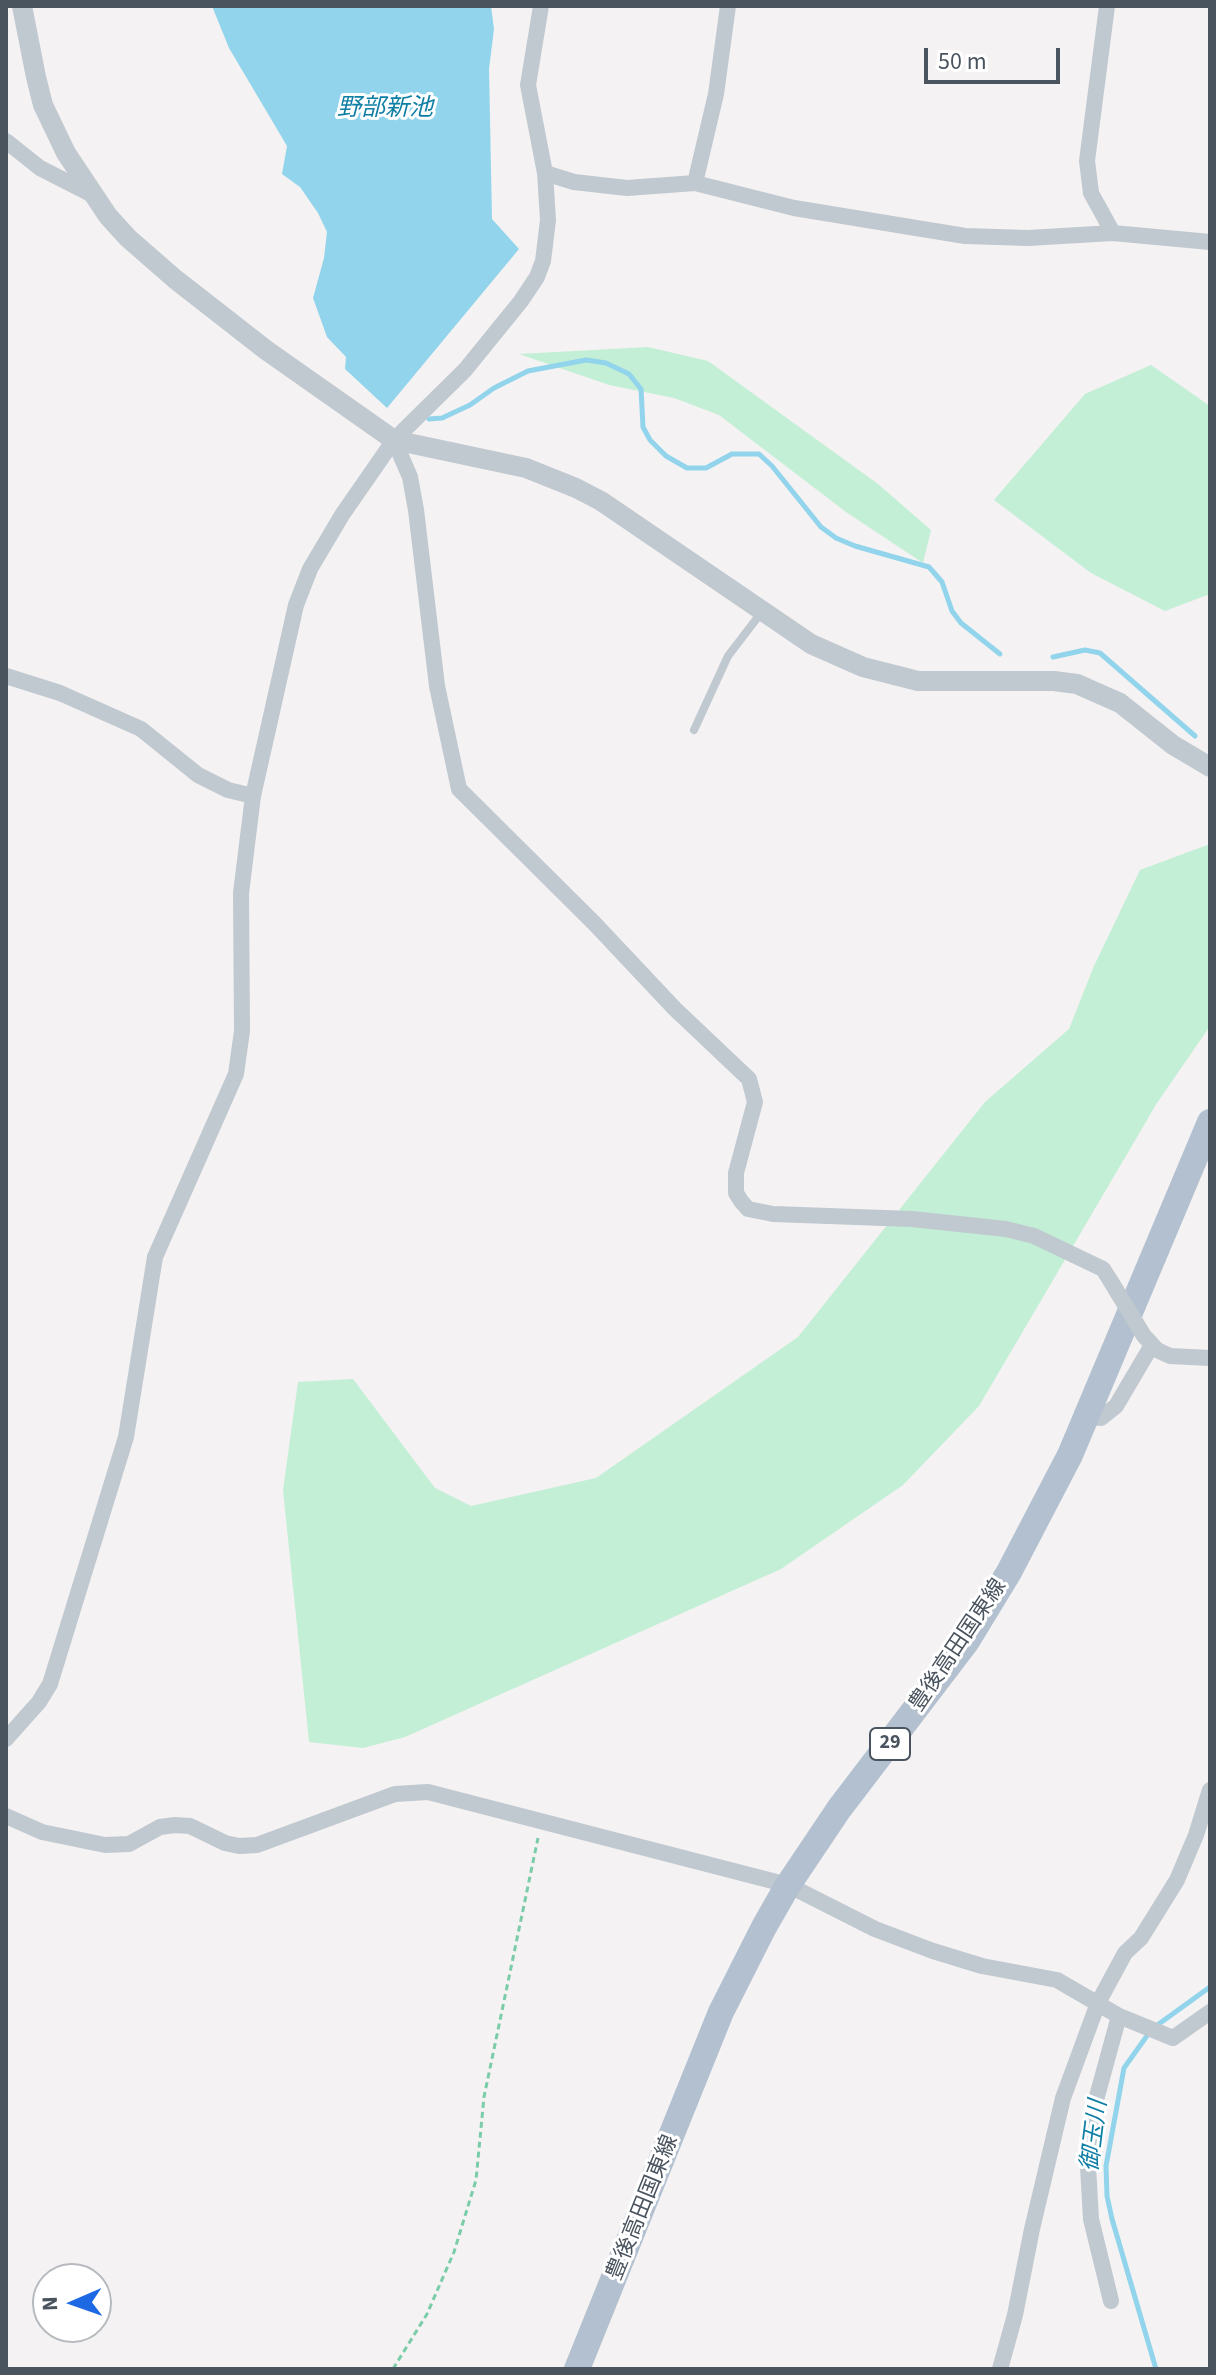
<!DOCTYPE html>
<meta charset="utf-8">
<style>
body{margin:0}
#map{position:relative;width:1216px;height:2375px;overflow:hidden;background:#f4f2f2;font-family:"Source Sans 3",sans-serif}
canvas{display:block}
.frame{position:absolute;inset:0;border:8px solid #4a545f;pointer-events:none}
.north{position:absolute;left:32px;top:2263px;width:80px;height:80px;box-sizing:border-box;background:#fff;border:2px solid #b7bbbf;border-radius:50%;rotate:268deg;font-size:22px;font-weight:700;line-height:32px;text-align:center;color:#4a545f}
.north::after{content:'';display:block;margin:auto;width:28px;height:36px;background:#1d69e3;clip-path:polygon(50% 0,100% 100%,50% 72%,0 100%)}
.scale{position:absolute;left:924px;top:48px;width:136px;height:36px;box-sizing:border-box;border:4px solid #4a545f;border-top:0;padding-left:10px;font-size:24px;line-height:28px;white-space:nowrap;color:#4a545f;-webkit-text-stroke:6px #fff;paint-order:stroke}
</style>
<div id="map">
<canvas width="1216" height="2375"></canvas>
<div class="frame"></div>
<div class="north">N</div>
<div class="scale">50 m</div>
</div>
<script>
const ctx = document.querySelector('canvas').getContext('2d');
ctx.lineJoin = 'round';
function paint(path, color) {
  ctx.fillStyle = color;
  ctx.fill(path, 'evenodd');
}
function shape(rows) {
  const path = new Path2D();
  for (const r of rows) {
    path.moveTo(r[0], r[1]);
    for (let i = 2; i < r.length; i += 2) path.lineTo(r[i], r[i + 1]);
  }
  return path;
}
function strokePath(path, color, width, dash) {
  ctx.strokeStyle = color;
  ctx.lineWidth = width;
  ctx.lineCap = dash ? 'butt' : 'round';
  ctx.setLineDash(dash || []);
  ctx.stroke(path);
}
function write(font, color, halo, rows, align = 'center') {
  ctx.font = font + ' "Source Sans 3","Noto Sans JP",sans-serif';
  ctx.lineWidth = 6;
  ctx.setLineDash([]);
  ctx.textBaseline = 'middle';
  ctx.strokeStyle = halo;
  ctx.fillStyle = color;
  for (const [text, x, y, turn = 0] of rows) {
    ctx.save();
    ctx.translate(x, y);
    ctx.rotate((+turn || 0) * Math.PI / 180);
    ctx.textAlign = isNaN(turn) ? turn : align;
    if (halo) ctx.strokeText(text, 0, 0);
    ctx.fillText(text, 0, 0);
    ctx.restore();
  }
}
paint(shape([
 [648,347,708,361,878,484,931,530,923,563,846,512,719,415,674,398,609,385,519,354],
 [1151,365,1210,406,1210,594,1165,611,1091,573,994,500,1085,394],
 [1210,844,1210,1026,1157,1103,979,1406,903,1485,781,1569,405,1737,363,1748,309,1742,283,1490,298,1382,353,1379,435,1488,471,1506,596,1478,798,1337,985,1102,1069,1029,1094,966,1140,870]
]), '#c3efd6');
paint(shape([
 [212,6,491,6,494,29,489,69,492,219,519,249,387,408,345,369,346,357,327,337,313,298,324,258,327,232,318,213,300,187,282,174,287,146,229,48]
]), '#91d4eb');
strokePath(shape([
 [429,419,442,418,470,405,494,388,528,371,586,360,606,363,629,374,641,389,643,427,650,440,666,456,687,468,706,468,732,454,759,454,772,466,821,527,836,538,855,546,929,567,942,582,952,611,961,623,1000,654],
 [1053,657,1085,650,1100,653,1195,736],
 [1156,2026,1210,1987],
 [1149,2033,1124,2068,1106,2166,1107,2196,1112,2219,1156,2369]
]), '#91d4eb', 5);
strokePath(shape([
 [393,2369,427,2314,454,2252,476,2180,484,2097,538,1838]
]), '#7bcda9', 3, [6, 4]);
strokePath(shape([
 [694,730,728,656,761,613]
]), '#c0c8d0', 8);
strokePath(shape([
 [1107,6,1087,161,1091,193,1113,233],
 [6,141,40,168,91,194],
 [545,173,574,182,627,188,695,183,794,208,965,236,1028,238,1113,233,1210,242],
 [695,183,716,94,728,6],
 [394,440,410,477,416,510,437,686,459,789,594,923,675,1009,749,1079,755,1102,736,1173,736,1193,741,1201,748,1209,773,1214,912,1219,1006,1229,1034,1236,1103,1269,1110,1280],
 [6,676,60,693,141,729,198,775,228,790,253,796],
 [1146,1338,1157,1350,1170,1356,1210,1358],
 [1086,1417,1101,1418,1116,1406,1152,1345],
 [6,1739,39,1702,50,1684,126,1437,155,1257,236,1074,242,1031,241,893,253,796,296,605,310,569,342,515,394,440,465,370,521,301,537,277,543,261,548,220,545,173,528,85,541,6],
 [6,1816,42,1832,105,1845,129,1844,160,1827,175,1825,190,1826,225,1843,239,1846,257,1845,395,1794,428,1792,788,1885,875,1929,933,1951,982,1966,1057,1980,1119,2016,1173,2038,1210,2012],
 [1111,2301,1091,2219,1088,2167,1096,2100,1119,2016],
 [1000,2369,1015,2315,1032,2229,1063,2098,1098,2003,1125,1953,1141,1938,1177,1880,1196,1835,1210,1790]
]), '#c0c8d0', 16);
strokePath(shape([
 [22,6,36,77,43,105,66,153,108,216,128,238,175,279,266,350,394,440,526,468,576,488,601,501,811,644,863,667,918,681,1054,681,1077,684,1120,703,1173,745,1210,767]
]), '#c0c8d0', 20);
strokePath(shape([
 [577,2369,721,2012,764,1927,788,1885,839,1809,967,1641,1009,1572,1070,1455,1210,1122]
]), '#b3c0d0', 26);
strokePath(shape([
 [1110,1280,1144,1336]
]), '#c0c8d0', 16);
for (const [x, y, w] of [
 [890,1744,40]
]) {
  const box = new Path2D();
  box.roundRect(x - w / 2, y - 16, w, 32, 6);
  ctx.fillStyle = '#fff';
  ctx.fill(box);
  strokePath(box, '#4a545f', 2);
}
write('bold 20px', '#4a545f', null, [
 ["29",890,1744]
]);
write('22px', '#4a545f', '#fff', [
 ["豊後高田国東線",959,1646,-56],
 ["豊後高田国東線",644,2208,-68]
]);
write('italic 24px', '#0f7ea5', '#fff', [
 ["野部新池",385,110],
 ["御玉川",1096,2136,-83]
]);
</script>
